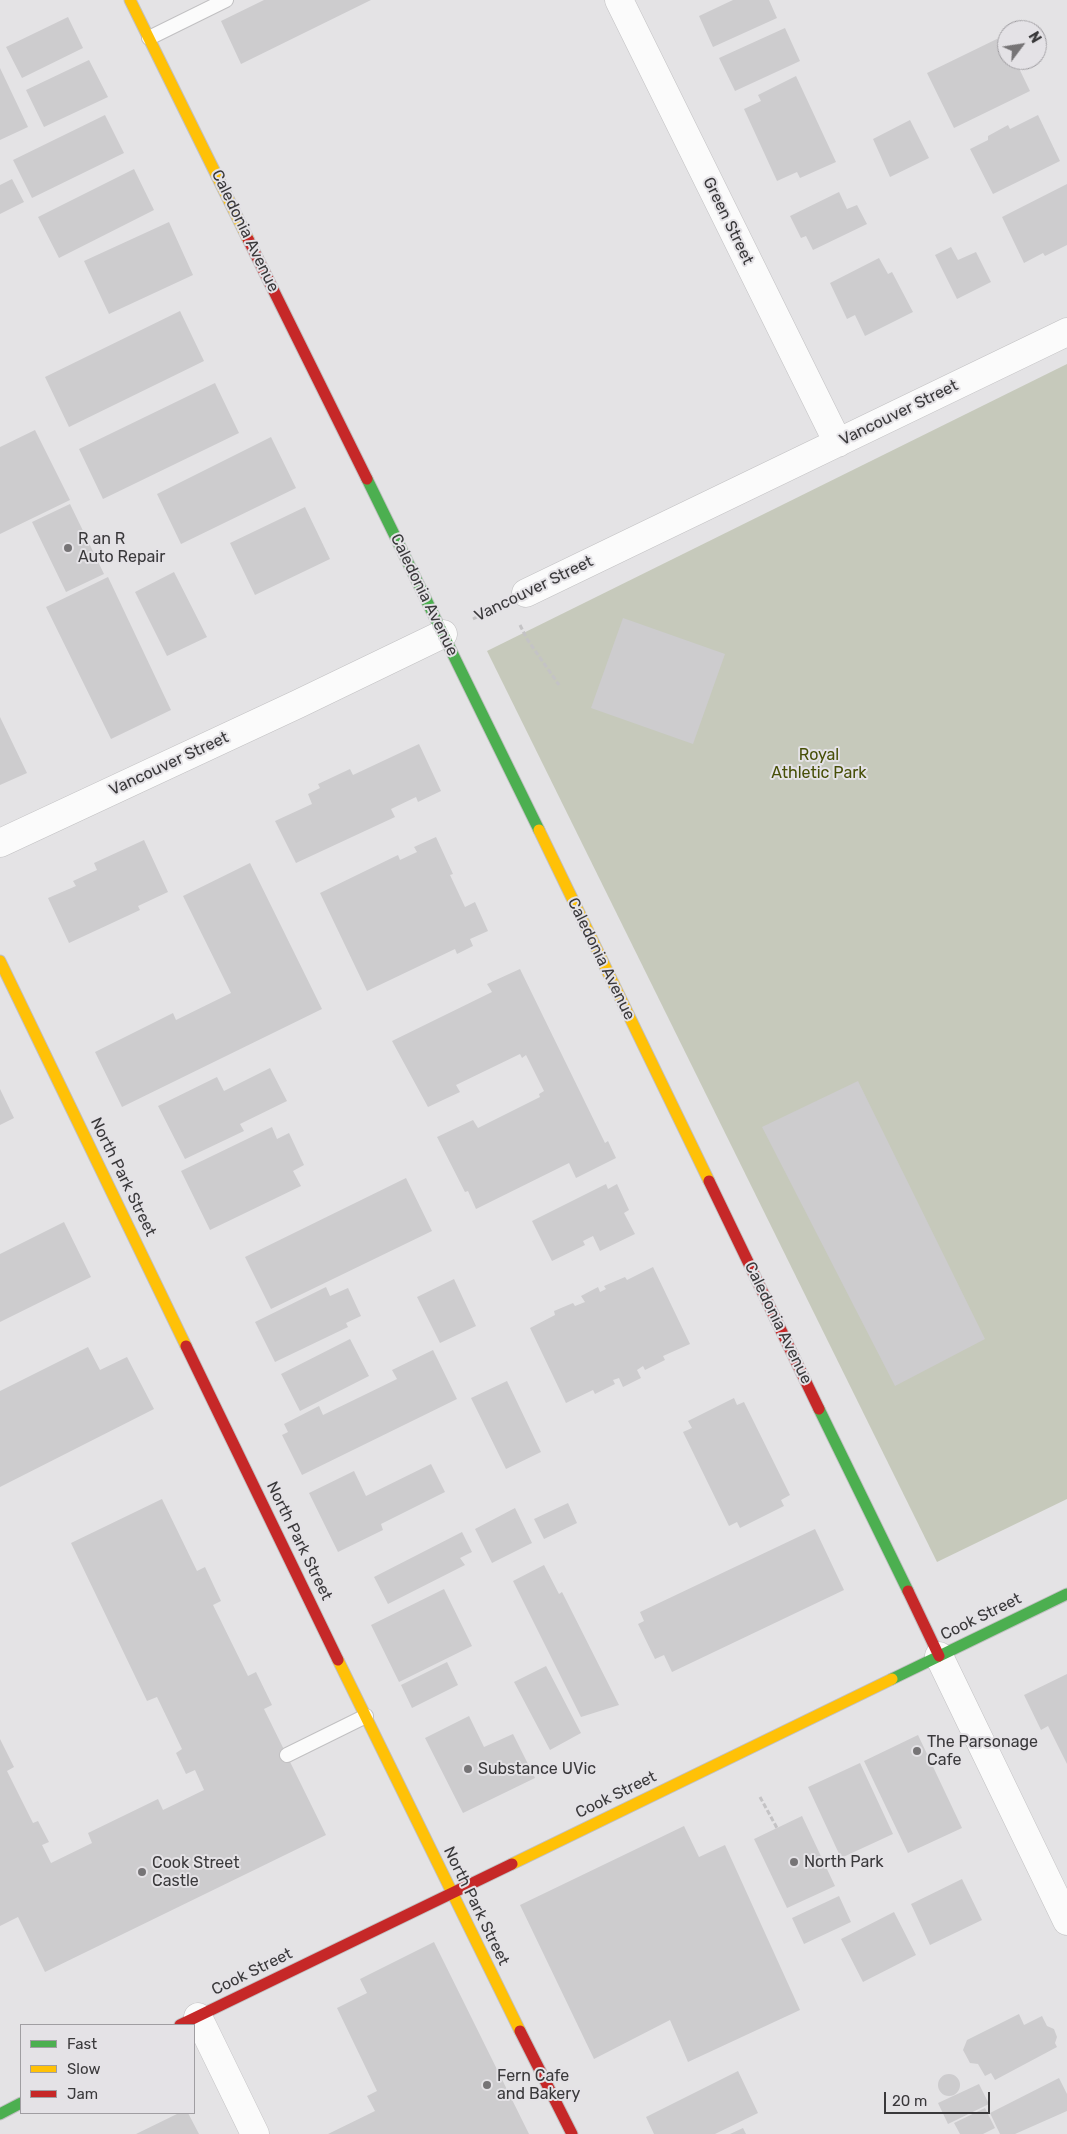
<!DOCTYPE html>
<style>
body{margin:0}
#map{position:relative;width:1067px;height:2134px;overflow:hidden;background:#e4e3e5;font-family:Rubik,sans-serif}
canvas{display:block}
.legend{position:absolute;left:20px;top:2024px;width:175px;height:90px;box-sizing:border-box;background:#e4e2e6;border:1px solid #a09ea2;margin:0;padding:6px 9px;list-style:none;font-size:15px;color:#3a393b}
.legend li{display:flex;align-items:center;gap:10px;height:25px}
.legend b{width:25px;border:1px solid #a09ea2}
.north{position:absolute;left:997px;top:20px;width:50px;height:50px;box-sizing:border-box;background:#e4e2e6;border:1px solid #a09ea2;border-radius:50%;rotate:59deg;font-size:14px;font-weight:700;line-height:20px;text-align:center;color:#3a393b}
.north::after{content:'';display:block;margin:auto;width:18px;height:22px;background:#767476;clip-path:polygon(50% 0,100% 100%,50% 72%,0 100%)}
.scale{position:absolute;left:884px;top:2092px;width:106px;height:22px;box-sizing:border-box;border:2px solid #3a393b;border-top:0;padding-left:6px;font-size:15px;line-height:18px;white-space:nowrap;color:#3a393b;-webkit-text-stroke:4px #e4e2e6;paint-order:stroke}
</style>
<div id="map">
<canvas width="1067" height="2134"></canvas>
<ul class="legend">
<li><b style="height:6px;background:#4caf50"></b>Fast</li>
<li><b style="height:6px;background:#ffc107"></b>Slow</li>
<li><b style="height:6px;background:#c62828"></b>Jam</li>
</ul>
<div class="north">N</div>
<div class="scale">20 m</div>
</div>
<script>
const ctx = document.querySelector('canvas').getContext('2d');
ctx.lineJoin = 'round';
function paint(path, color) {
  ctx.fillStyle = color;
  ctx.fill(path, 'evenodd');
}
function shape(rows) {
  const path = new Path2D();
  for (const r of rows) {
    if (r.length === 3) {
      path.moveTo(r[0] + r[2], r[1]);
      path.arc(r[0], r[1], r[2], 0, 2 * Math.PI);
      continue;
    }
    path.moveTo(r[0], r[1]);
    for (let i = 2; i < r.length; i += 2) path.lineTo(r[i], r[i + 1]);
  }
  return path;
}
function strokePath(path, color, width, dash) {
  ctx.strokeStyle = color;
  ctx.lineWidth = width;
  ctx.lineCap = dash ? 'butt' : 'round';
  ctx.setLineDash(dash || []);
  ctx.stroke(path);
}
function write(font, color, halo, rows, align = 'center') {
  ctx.font = font + ' Rubik,sans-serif';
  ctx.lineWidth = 4;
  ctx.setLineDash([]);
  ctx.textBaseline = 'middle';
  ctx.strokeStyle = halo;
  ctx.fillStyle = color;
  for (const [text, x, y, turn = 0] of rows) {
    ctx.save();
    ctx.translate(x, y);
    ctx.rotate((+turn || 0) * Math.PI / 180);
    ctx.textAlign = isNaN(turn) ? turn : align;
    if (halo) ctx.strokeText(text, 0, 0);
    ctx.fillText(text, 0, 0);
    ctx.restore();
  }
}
paint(shape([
 [1067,364,1067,1499,937,1562,487,651]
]), '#c6c9bb');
paint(shape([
 [264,0,371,0,241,64,221,21],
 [733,0,769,0,777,18,713,47,699,16],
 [68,17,83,48,22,78,6,47],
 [785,28,800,61,735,91,719,58],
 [1003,36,1007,45,1007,60,1015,60,1030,91,954,128,927,73],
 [89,60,108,97,44,127,26,90],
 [0,68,28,127,0,140],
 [796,76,836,162,800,178,797,172,777,181,744,109,761,101,758,95],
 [105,115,124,153,32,198,13,160],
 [1038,115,1060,161,993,194,970,149,988,140,988,136,1008,125,1010,129],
 [910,120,929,158,890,177,873,139],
 [134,169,154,210,59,258,38,217],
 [12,179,24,202,0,214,0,185],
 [1067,184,1067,245,1045,256,1043,253,1024,263,1002,217],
 [839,192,847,209,857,205,867,224,813,250,806,236,801,238,790,216],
 [169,222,193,275,109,314,84,261],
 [951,247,958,260,976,252,991,282,957,299,935,255],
 [879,258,888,274,892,272,913,312,865,336,855,315,847,319,830,283],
 [180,311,204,361,69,427,45,377],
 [215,383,239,433,103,499,79,449],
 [35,430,70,500,0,534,0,447],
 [271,437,296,488,181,544,157,494],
 [70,504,104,574,66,592,32,522],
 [305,507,330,559,255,595,230,543],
 [174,572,207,637,167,656,135,592],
 [108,577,171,710,111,739,46,607],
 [623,618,725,654,693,744,591,708],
 [0,717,27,773,0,785],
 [419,744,441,791,418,802,416,797,391,809,395,817,296,863,275,821,312,804,308,794,320,788,318,784,350,769,353,775],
 [436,837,453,874,450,875,465,907,475,902,488,931,470,939,473,946,457,954,455,949,367,991,320,893,398,855,400,860,417,852,414,847],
 [144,840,168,892,138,906,140,910,69,943,48,898,76,886,73,881,97,870,94,863],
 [250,863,322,1009,122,1107,95,1052,173,1013,176,1020,231,993,183,896],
 [520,969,605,1143,608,1141,616,1158,576,1178,569,1163,476,1209,468,1191,465,1192,437,1137,473,1120,478,1128,540,1097,539,1094,544,1091,526,1055,522,1058,520,1054,456,1085,460,1092,428,1107,392,1041,492,992,487,984],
 [270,1068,287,1101,240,1124,244,1131,185,1159,158,1106,217,1077,224,1091],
 [858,1081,985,1339,895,1386,762,1127],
 [0,1089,14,1118,0,1125],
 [272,1127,277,1139,289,1133,304,1165,293,1171,301,1186,210,1230,181,1171],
 [406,1178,432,1231,271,1309,245,1257],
 [606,1184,608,1189,617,1184,629,1210,624,1213,635,1234,600,1251,593,1236,583,1241,585,1245,552,1261,532,1221],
 [64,1222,91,1277,0,1322,0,1254],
 [653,1267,690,1344,663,1356,665,1360,645,1370,643,1366,637,1370,641,1378,623,1387,619,1378,613,1380,615,1384,595,1394,593,1390,566,1403,530,1328,555,1315,554,1311,573,1303,575,1306,585,1302,581,1296,598,1287,600,1292,606,1289,604,1286,625,1277,627,1280],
 [454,1279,476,1326,440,1343,417,1297],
 [326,1287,330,1296,348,1288,361,1316,346,1323,348,1327,275,1362,255,1322],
 [350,1339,369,1376,300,1411,281,1374],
 [88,1347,100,1370,127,1357,154,1409,0,1487,0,1391],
 [433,1350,457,1399,302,1475,282,1435,288,1432,284,1424,319,1406,323,1415,397,1379,392,1370],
 [507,1381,541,1452,506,1469,471,1398],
 [734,1398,737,1405,744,1402,790,1495,781,1500,784,1506,740,1528,737,1522,729,1526,683,1432,692,1428,688,1421],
 [431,1464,445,1492,381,1524,383,1530,338,1552,309,1493,354,1471,366,1496],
 [162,1499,197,1571,205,1567,221,1601,213,1605,248,1676,256,1672,272,1705,264,1709,326,1835,45,1972,18,1917,0,1926,0,1739,14,1767,7,1771,33,1823,38,1821,49,1842,42,1845,51,1863,92,1843,88,1833,158,1799,163,1810,204,1790,195,1770,186,1774,176,1753,182,1749,157,1697,147,1701,71,1543],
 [568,1503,577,1523,544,1539,534,1519],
 [515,1508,532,1543,492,1563,475,1529],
 [815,1529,844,1590,672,1672,664,1655,655,1659,638,1624,644,1621,640,1612],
 [462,1532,472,1552,460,1558,465,1565,388,1604,374,1577],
 [544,1565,559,1594,562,1592,619,1705,581,1717,513,1581],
 [444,1589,472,1646,399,1682,371,1625],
 [447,1662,458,1685,412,1708,401,1685],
 [546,1666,581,1733,550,1750,514,1682],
 [1067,1674,1067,1764,1048,1726,1041,1730,1024,1695],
 [469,1716,484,1747,513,1734,535,1778,463,1813,425,1738],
 [918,1735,962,1828,908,1853,864,1761],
 [860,1763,893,1834,841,1858,808,1787],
 [802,1816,835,1886,787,1908,754,1839],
 [684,1826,699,1857,725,1845,800,2010,688,2062,670,2020,594,2059,520,1905],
 [962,1879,982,1920,930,1945,911,1904],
 [839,1896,851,1922,804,1944,792,1918],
 [894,1912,916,1955,863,1982,841,1939],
 [434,1942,529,2134,328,2134,375,2111,367,2096,377,2091,337,2008,367,1993,360,1979],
 [1019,2014,1024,2025,1042,2016,1047,2026,1054,2029,1057,2037,1055,2043,1057,2047,995,2080,991,2073,985,2076,978,2064,970,2063,963,2050,967,2040],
 [738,2071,758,2113,715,2134,654,2134,646,2117],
 [949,2085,11],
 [1059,2078,1067,2094,1067,2111,1015,2134,1000,2134,990,2113],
 [979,2084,989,2104,948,2124,938,2103],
 [985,2108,995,2128,983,2134,960,2134,954,2123],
 [179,2113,188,2113,199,2134,136,2134],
 [743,2128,746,2134,730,2134]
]), '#cdccce');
const lane = shape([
 [149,38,226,0],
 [287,1755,366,1716]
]);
const street = shape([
 [619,0,838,443],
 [526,593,1067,332],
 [0,843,298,704,443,634],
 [939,1656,1067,1921],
 [198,2017,255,2134]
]);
const fast = shape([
 [367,479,539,830],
 [819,1409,908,1591],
 [892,1679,1067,1594],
 [0,2114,21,2103]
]);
const slow = shape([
 [130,0,248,239],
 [539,830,709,1181],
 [0,961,186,1346],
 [338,1660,520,2031],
 [512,1864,892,1679]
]);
const jam = shape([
 [248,239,367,479],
 [709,1181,819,1409],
 [186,1346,338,1660],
 [908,1591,939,1656],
 [180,2025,512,1864],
 [520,2031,572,2134]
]);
strokePath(lane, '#c1c0c2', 16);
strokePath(street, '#c1c0c2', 29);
strokePath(fast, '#c1c0c2', 13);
strokePath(slow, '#c1c0c2', 13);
strokePath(jam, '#c1c0c2', 13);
strokePath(shape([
 [473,619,498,606],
 [520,625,527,639,559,685],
 [760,1797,777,1828]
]), '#c4c3c5', 3, [5, 2.5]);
strokePath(lane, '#fbfbfb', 14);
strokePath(street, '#fbfbfb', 28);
strokePath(fast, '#4caf50', 11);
strokePath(slow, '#ffc107', 11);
strokePath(jam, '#c62828', 11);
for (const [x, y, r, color] of [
 [68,548,5,"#767476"],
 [917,1751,5,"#767476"],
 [468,1769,5,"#767476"],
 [794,1862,5,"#767476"],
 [142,1872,5,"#767476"],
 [487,2085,5,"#767476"]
]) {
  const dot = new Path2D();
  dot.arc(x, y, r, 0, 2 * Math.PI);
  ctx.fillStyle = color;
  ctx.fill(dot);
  strokePath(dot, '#e4e2e6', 2);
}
write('16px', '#3a393b', '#e4e2e6', [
 ["Green Street",728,221,64],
 ["Caledonia Avenue",245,231,64],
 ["Vancouver Street",899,413,-26],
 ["Vancouver Street",534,589,-26],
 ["Caledonia Avenue",424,595,64],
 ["Vancouver Street",169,764,-25],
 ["Caledonia Avenue",601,959,64],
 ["North Park Street",123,1177,64],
 ["Caledonia Avenue",778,1323,64],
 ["North Park Street",299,1541,64],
 ["Cook Street",981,1617,-26],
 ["Cook Street",616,1795,-26],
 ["North Park Street",476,1906,64],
 ["Cook Street",252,1972,-26]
]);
write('16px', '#3a393b', '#e4e2e6', [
 ["R an R",78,539],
 ["Auto Repair",78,557],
 ["The Parsonage",927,1742],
 ["Cafe",927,1760],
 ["Substance UVic",478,1769],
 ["North Park",804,1862],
 ["Cook Street",152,1863],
 ["Castle",152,1881],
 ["Fern Cafe",497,2076],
 ["and Bakery",497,2094]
], 'left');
write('16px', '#474f07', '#e4e2e6', [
 ["Royal",819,755],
 ["Athletic Park",819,773]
]);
</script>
